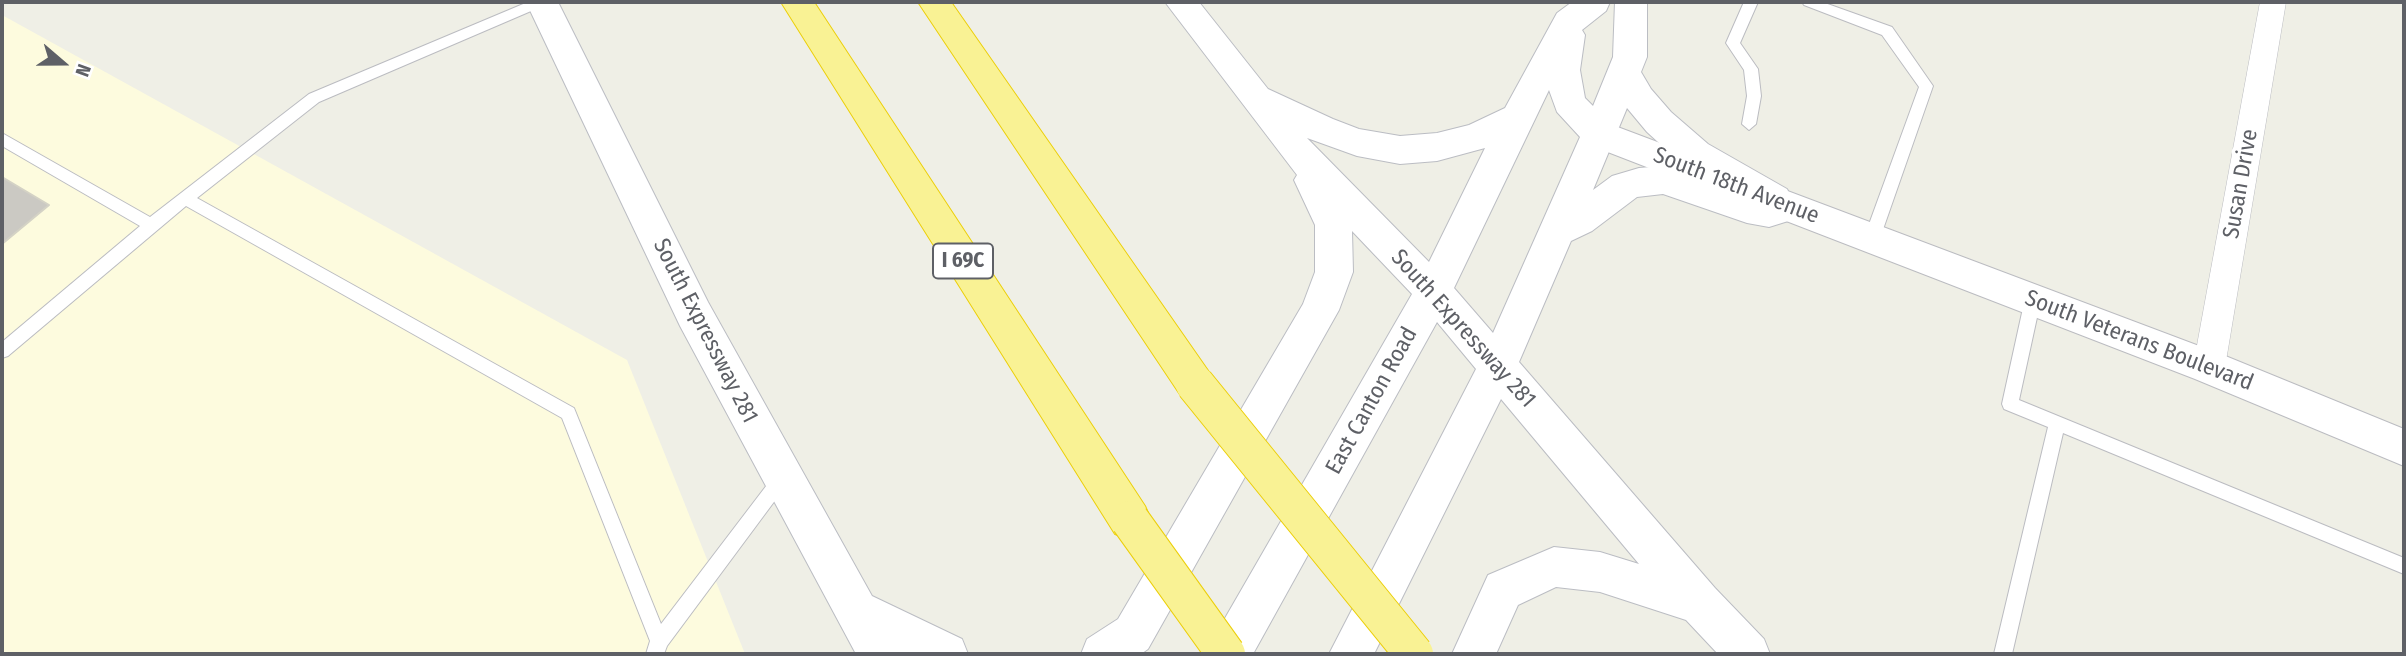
<!DOCTYPE html>
<style>
body{margin:0}
#map{position:relative;width:2406px;height:656px;overflow:hidden;background:#efefe6;font-family:"Fira Sans Condensed",sans-serif}
canvas{display:block}
.frame{position:absolute;inset:0;border:4px solid #5e6066;pointer-events:none}
.north{position:absolute;left:28px;top:28px;width:70px;height:70px;-webkit-text-stroke:5px #fff;paint-order:stroke;rotate:110deg;font-size:19px;font-weight:700;line-height:28px;text-align:center;color:#5e6066}
.north::after{content:'';display:block;margin:auto;width:24px;height:32px;background:#5e6066;clip-path:polygon(50% 0,100% 100%,50% 72%,0 100%)}
</style>
<div id="map">
<canvas width="2406" height="656"></canvas>
<div class="frame"></div>
<div class="north">N</div>
</div>
<script>
const ctx = document.querySelector('canvas').getContext('2d');
ctx.lineJoin = 'round';
function paint(path, color) {
  ctx.fillStyle = color;
  ctx.fill(path, 'evenodd');
}
function shape(rows) {
  const path = new Path2D();
  for (const r of rows) {
    path.moveTo(r[0], r[1]);
    for (let i = 2; i < r.length; i += 2) path.lineTo(r[i], r[i + 1]);
  }
  return path;
}
function strokePath(path, color, width, dash) {
  ctx.strokeStyle = color;
  ctx.lineWidth = width;
  ctx.lineCap = dash ? 'butt' : 'round';
  ctx.setLineDash(dash || []);
  ctx.stroke(path);
}
function write(font, color, halo, rows, align = 'center') {
  ctx.font = font + ' "Fira Sans Condensed",sans-serif';
  ctx.lineWidth = 7;
  ctx.setLineDash([]);
  ctx.textBaseline = 'middle';
  ctx.strokeStyle = halo;
  ctx.fillStyle = color;
  for (const [text, x, y, turn = 0] of rows) {
    ctx.save();
    ctx.translate(x, y);
    ctx.rotate((+turn || 0) * Math.PI / 180);
    ctx.textAlign = isNaN(turn) ? turn : align;
    if (halo) ctx.strokeText(text, 0, 0);
    ctx.fillText(text, 0, 0);
    ctx.restore();
  }
}
paint(shape([
 [2,15,627,360,745,654,2,654]
]), '#fdfbde');
const building = shape([
 [2,177,49,205,2,244,2,177]
]);
paint(building, '#cbc9c3');
strokePath(building, '#d4d2c5', 2);
const service = shape([
 [528,2,547,2,545,5,319,102,197,198,574,408,661,624,776,473,782,470,788,473,790,478,788,483,667,646,664,654,646,654,650,641,562,418,186,206,8,356,2,358,2,342,140,226,2,146,2,133,150,217,309,94,528,2],
 [1744,2,1758,2,1740,43,1758,69,1761,96,1756,124,1749,130,1742,124,1747,96,1744,70,1726,43,1744,2],
 [1802,2,1822,2,1892,27,1933,86,1880,238,1877,242,1872,244,1867,242,1864,238,1919,87,1882,35,1804,5,1802,2],
 [2033,292,2038,294,2041,299,2019,400,2404,558,2404,574,2063,433,2012,654,1994,654,2048,427,2004,409,2002,404,2025,299,2028,294,2033,292]
]);
const minor = shape([
 [2260,2,2286,2,2225,367,2220,377,2209,381,2198,377,2193,367,2260,2]
]);
const tertiary = shape([
 [1599,120,2223,355,2404,429,2404,466,2195,379,1587,144,1581,134,1587,124,1599,120]
]);
const secondary = shape([
 [526,2,558,2,708,302,872,596,962,639,968,654,856,654,680,326,526,2],
 [1165,2,1199,2,1268,89,1333,119,1359,129,1400,136,1437,133,1469,125,1505,108,1557,13,1572,2,1610,2,1606,11,1582,30,1585,35,1580,70,1585,98,1593,106,1613,57,1615,2,1647,2,1647,57,1641,72,1651,89,1671,112,1708,144,1787,189,1789,193,1801,197,1806,207,1801,217,1769,227,1747,223,1663,194,1637,197,1592,231,1571,241,1519,362,1715,588,1764,639,1770,654,1718,654,1686,620,1600,592,1556,587,1518,605,1496,654,1452,654,1488,575,1554,547,1600,552,1639,564,1501,399,1374,654,1329,654,1476,369,1437,322,1253,654,1207,654,1213,639,1412,294,1352,231,1353,272,1339,310,1148,649,1141,654,1081,654,1087,639,1118,619,1303,304,1315,272,1315,225,1294,180,1297,175,1165,2],
 [1549,90,1557,112,1580,137,1493,333,1454,288,1549,90],
 [1627,108,1647,132,1682,164,1712,181,1663,166,1639,168,1612,176,1593,190,1627,108],
 [1307,138,1357,156,1400,164,1437,161,1485,148,1429,262,1307,138]
]);
const motorway = shape([
 [781,2,814,2,1145,506,1151,520,1145,534,1130,539,1115,534,781,2],
 [918,2,951,2,1209,372,1215,384,1209,396,1195,401,1181,396,918,2]
]);
strokePath(service, '#bbbcc1', 2);
strokePath(minor, '#bbbcc1', 1);
strokePath(tertiary, '#bbbcc1', 2);
strokePath(secondary, '#bbbdc3', 2);
strokePath(motorway, '#eccf09', 2);
paint(service, '#fff');
paint(minor, '#fff');
paint(tertiary, '#fff');
paint(secondary, '#fff');
paint(motorway, '#f9f294');
const motorwayBridge = shape([
 [1195,384,1414,654],
 [1130,520,1226,654]
]);
strokePath(motorwayBridge, '#eccf09', 40, []);
strokePath(motorwayBridge, '#f9f294', 38);
for (const [x, y, w] of [
 [963,261,60]
]) {
  const box = new Path2D();
  box.roundRect(x - w / 2, y - 17.5, w, 35, 5);
  ctx.fillStyle = '#fff';
  ctx.fill(box);
  strokePath(box, '#5e6066', 2);
}
write('bold 21px', '#5e6066', null, [
 ["I 69C",963,261]
]);
write('23px', '#5e6066', '#fff', [
 ["Susan Drive",2241,184,-80],
 ["South 18th Avenue",1736,186,21],
 ["South Expressway 281",1463,329,48],
 ["South Expressway 281",705,331,63],
 ["South Veterans Boulevard",2139,341,21],
 ["East Canton Road",1372,401,-61]
]);
</script>
